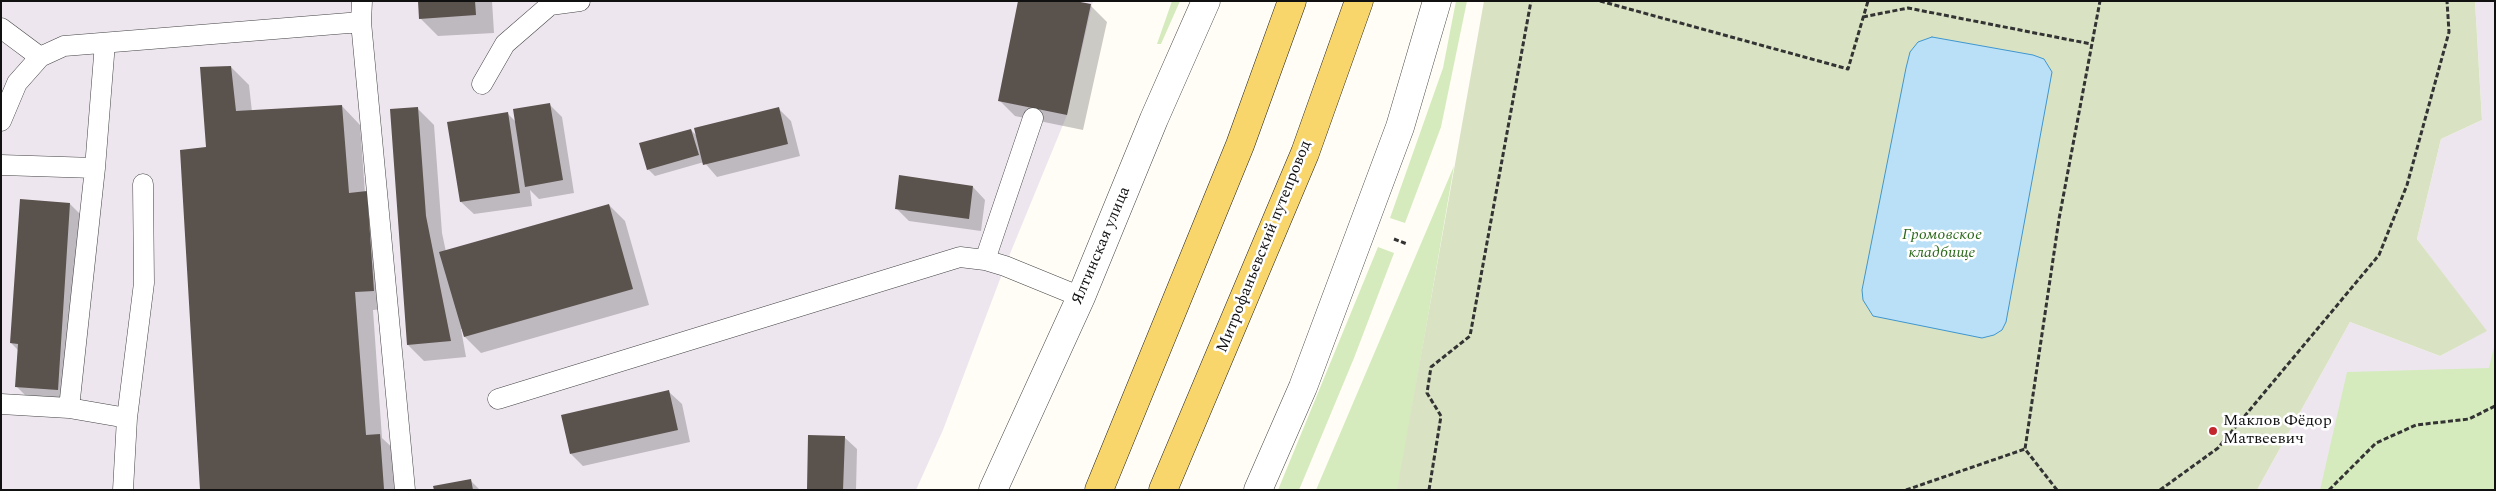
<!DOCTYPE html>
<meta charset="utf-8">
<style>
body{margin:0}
#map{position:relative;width:2496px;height:491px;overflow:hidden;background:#fffdf5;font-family:Spectral,serif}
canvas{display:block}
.frame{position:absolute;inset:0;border:2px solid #111;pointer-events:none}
</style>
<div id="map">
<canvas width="2496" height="491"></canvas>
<div class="frame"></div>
</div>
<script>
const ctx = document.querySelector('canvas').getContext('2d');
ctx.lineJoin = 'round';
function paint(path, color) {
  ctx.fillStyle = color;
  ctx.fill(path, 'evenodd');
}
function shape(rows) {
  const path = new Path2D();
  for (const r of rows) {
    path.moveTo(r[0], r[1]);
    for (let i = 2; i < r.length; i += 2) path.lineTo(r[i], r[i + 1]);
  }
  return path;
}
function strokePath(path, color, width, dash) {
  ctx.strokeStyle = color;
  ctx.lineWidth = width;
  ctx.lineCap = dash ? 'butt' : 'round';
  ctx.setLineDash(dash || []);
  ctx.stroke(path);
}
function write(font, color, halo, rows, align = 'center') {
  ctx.font = font + ' Spectral,serif';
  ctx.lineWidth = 5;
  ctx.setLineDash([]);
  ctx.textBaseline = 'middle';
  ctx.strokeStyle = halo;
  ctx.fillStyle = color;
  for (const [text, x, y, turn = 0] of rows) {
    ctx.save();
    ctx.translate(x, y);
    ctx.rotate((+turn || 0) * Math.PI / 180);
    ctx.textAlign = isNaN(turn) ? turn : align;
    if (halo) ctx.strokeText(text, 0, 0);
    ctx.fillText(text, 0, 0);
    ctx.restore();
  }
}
paint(shape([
 [1,1,1093,1,1067,115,1005,266,943,430,916,490,1,490],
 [2475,1,2495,1,2495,490,2257,490,2350,322,2440,356,2486,331,2417,239,2441,139,2482,120]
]), '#eee6ef');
paint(shape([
 [1172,1,1180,1,1161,44,1157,44],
 [1456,1,1467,1,1441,127,1405,223,1390,218,1443,68],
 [1454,166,1398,490,1316,490],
 [1378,247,1394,253,1354,358,1299,490,1278,490],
 [2495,342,2495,490,2320,490,2347,372,2489,368]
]), '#d5ebbd');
paint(shape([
 [1484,1,2475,1,2482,120,2441,139,2417,239,2487,331,2440,356,2350,322,2257,490,1397,490]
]), '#d9e3c4');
const water = shape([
 [1932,37,2033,55,2044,59,2052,72,2006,322,2002,330,1994,335,1982,338,1873,316,1863,300,1862,290,1906,68,1910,52,1918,42,1932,37]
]);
paint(water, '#b9e0f7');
strokePath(water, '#3f96cf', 1);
paint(shape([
 [419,1,492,1,494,33,438,36,420,18],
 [1069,1,1091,6,1107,22,1083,130,1015,116,999,100],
 [231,67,249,85,252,112,342,106,360,125,365,193,384,211,391,308,373,310,382,438,398,453,400,490,202,490,207,148],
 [550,105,562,117,574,193,539,199,530,190,532,206,474,214,461,202,508,114,516,122],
 [418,109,434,125,442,233,446,252,609,205,625,221,649,305,481,353,465,337,463,329,461,329,466,357,424,361,408,345],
 [779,109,791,121,800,156,717,177,704,162,655,176,648,169,691,130,698,137],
 [973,187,985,200,981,231,909,221,896,208],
 [70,204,86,220,73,406,33,403,17,387,19,351,11,343],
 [669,392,682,404,690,442,583,466,571,454],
 [844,437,857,449,856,490,808,490],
 [470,480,480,490,435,490]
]), '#0003');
paint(shape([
 [418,1,475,1,476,15,419,19],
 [1018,1,1075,1,1091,4,1067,115,998,101],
 [231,66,236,111,342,105,349,193,367,191,374,291,355,292,366,435,380,434,384,489,200,490,180,150,206,147,200,67],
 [550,103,563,180,525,187,513,109],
 [418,107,426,216,451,341,407,345,390,109],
 [779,107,788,144,703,165,694,128],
 [508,112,520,193,460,202,447,122],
 [691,129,699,155,647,170,639,143],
 [899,175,973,186,969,219,895,209],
 [20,199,70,203,58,390,15,387,18,344,10,343],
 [609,204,633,289,464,337,439,252],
 [669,390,678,430,570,454,561,415],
 [808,435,845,436,843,490,807,490],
 [471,479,473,490,434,490,433,486]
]), '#5a524d');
const lane = shape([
 [362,1,361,22,405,490],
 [549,1,550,5,580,1],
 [1,28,40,57],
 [482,84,505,44,550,5],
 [1,121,17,83,40,57,64,46,361,22],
 [1,165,95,168],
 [985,260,1033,118],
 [498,399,960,257,985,260,1005,266,1081,297],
 [1,404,69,408,127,418],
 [69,408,95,168,105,43],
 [123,490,127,418,144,283,143,184]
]);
const street = shape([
 [993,490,1081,297,1154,119,1206,1],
 [1258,490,1303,387,1400,127,1437,1]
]);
const primary = shape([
 [1099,490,1240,145,1292,1],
 [1163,490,1305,153,1359,1]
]);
strokePath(lane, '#444', 21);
strokePath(street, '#444', 29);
strokePath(primary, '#222', 29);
strokePath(shape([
 [1600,1,1848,69,1868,1],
 [1863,17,1908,8,2091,44],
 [1394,239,1407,244],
 [1429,490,1441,416,1427,393,1431,367,1470,336,1531,1],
 [1906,490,2025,449],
 [2057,490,2025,449,2059,219,2100,1],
 [2160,490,2218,448,2379,255,2407,185,2449,32,2447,1],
 [2329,490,2376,443,2416,425,2469,419,2495,406]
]), '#333', 3, [5, 2.5]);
strokePath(lane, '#fff', 20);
strokePath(street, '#fff', 28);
strokePath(primary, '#f9d66b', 28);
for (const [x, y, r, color] of [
 [2213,431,5,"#c4262e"]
]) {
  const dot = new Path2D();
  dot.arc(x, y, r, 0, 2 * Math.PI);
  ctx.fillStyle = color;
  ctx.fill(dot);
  strokePath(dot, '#fff', 2);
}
write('italic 16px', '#2f6b1f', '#fff', [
 ["Громовское",1942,236],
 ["кладбище",1942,254]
]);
write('16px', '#111', '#fff', [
 ["Ялтинская улица",1102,246,-67],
 ["Митрофаньевский путепровод",1265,247,-68]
]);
write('16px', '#111', '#fff', [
 ["Маклов Фёдор",2223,422],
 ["Матвеевич",2223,440]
], 'left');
</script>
